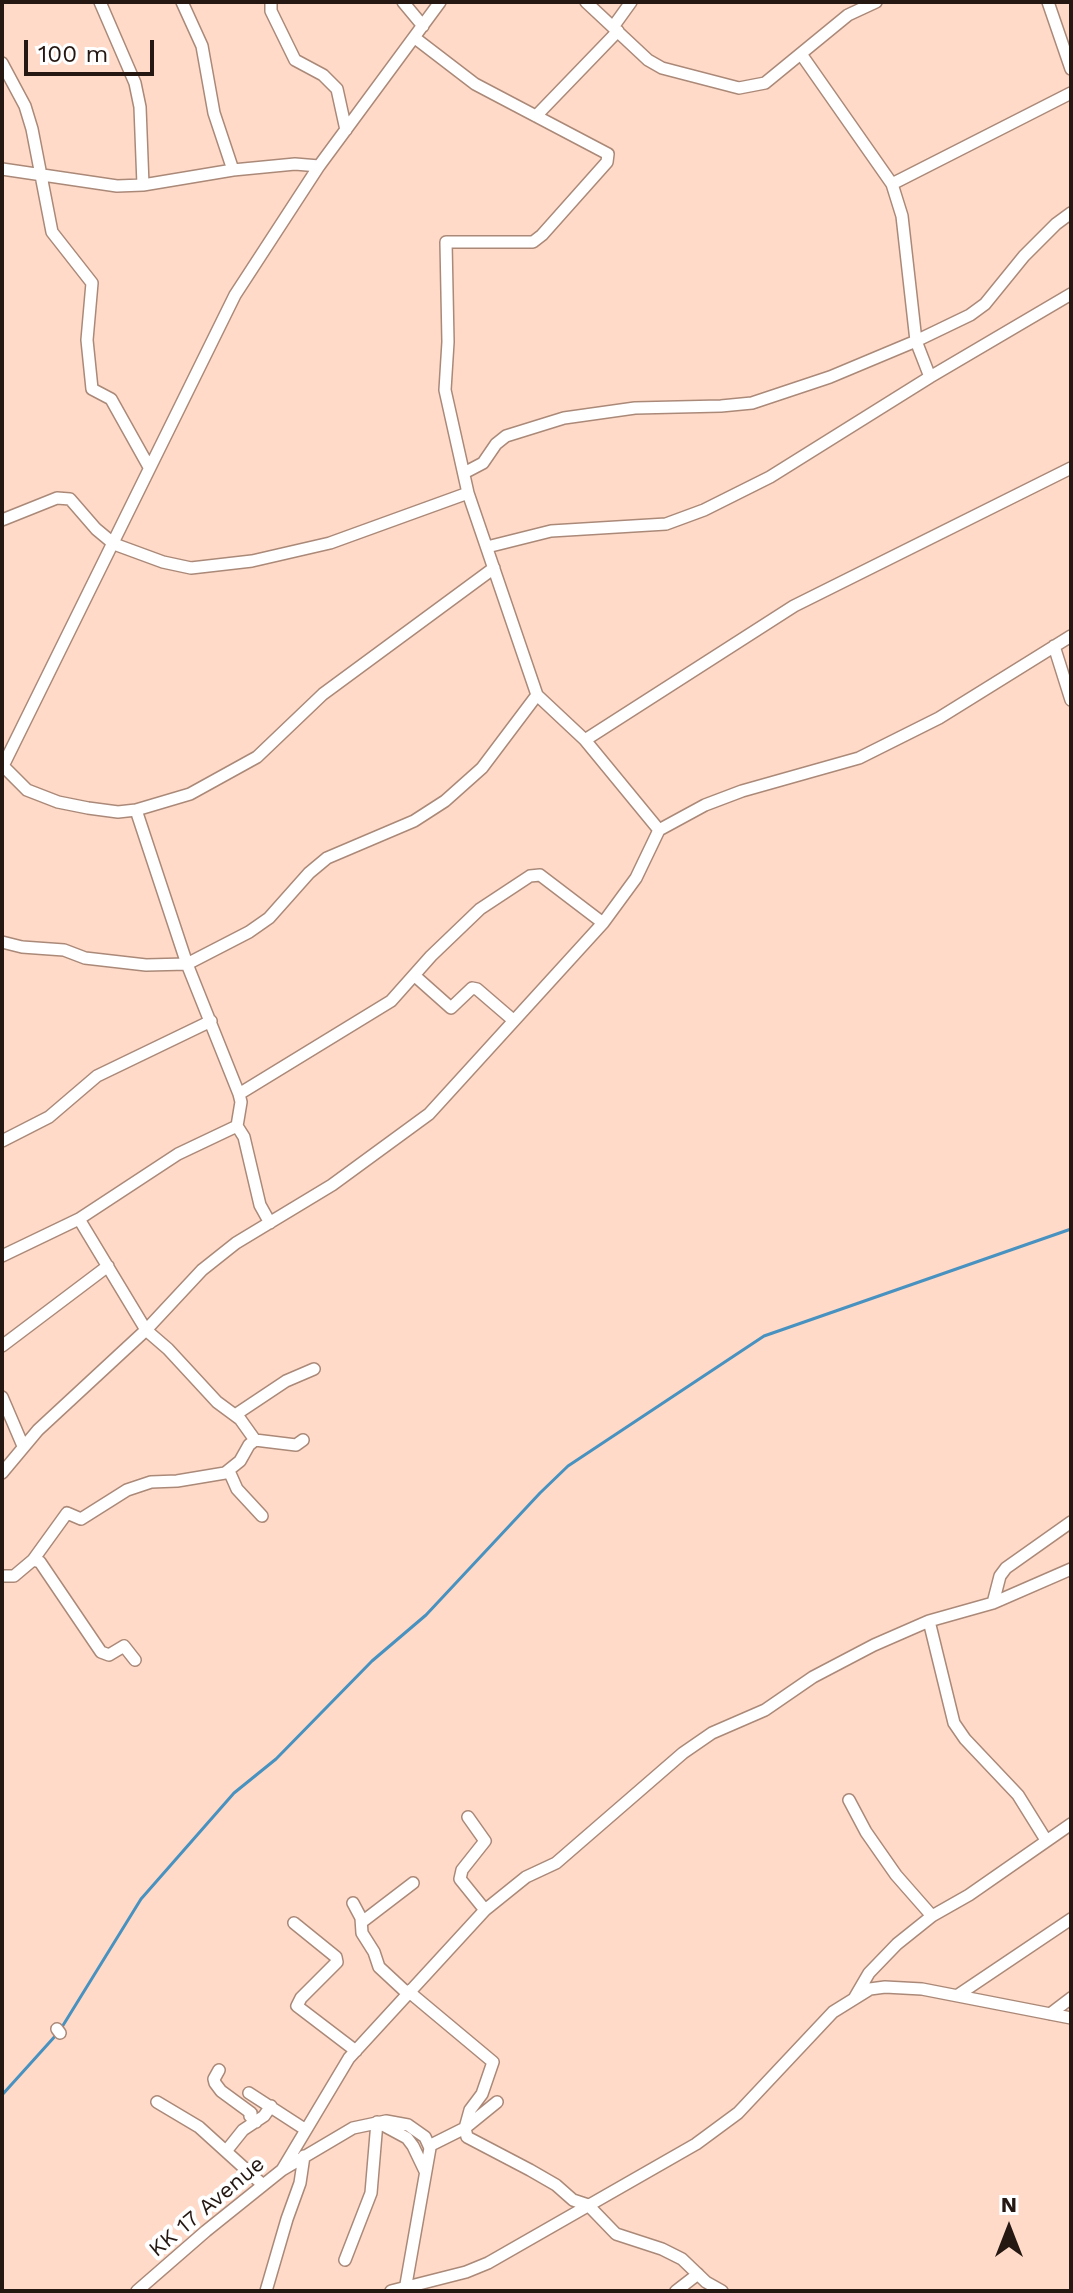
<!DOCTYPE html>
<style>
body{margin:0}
#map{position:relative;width:1073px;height:2293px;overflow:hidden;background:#ffdac8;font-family:"Work Sans",sans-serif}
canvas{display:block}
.frame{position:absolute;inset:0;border:4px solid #251812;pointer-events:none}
.north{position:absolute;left:969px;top:2189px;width:80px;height:80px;-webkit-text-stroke:6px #fff;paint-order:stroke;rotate:0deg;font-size:22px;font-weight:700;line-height:32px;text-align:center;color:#251812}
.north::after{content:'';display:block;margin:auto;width:28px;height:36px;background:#251812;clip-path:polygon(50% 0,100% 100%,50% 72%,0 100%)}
.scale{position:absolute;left:24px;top:40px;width:130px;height:36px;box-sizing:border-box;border:4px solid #251812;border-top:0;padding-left:10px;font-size:24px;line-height:28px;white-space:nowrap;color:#251812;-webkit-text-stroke:6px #fff;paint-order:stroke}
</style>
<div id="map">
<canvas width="1073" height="2293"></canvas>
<div class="frame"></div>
<div class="north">N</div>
<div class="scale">100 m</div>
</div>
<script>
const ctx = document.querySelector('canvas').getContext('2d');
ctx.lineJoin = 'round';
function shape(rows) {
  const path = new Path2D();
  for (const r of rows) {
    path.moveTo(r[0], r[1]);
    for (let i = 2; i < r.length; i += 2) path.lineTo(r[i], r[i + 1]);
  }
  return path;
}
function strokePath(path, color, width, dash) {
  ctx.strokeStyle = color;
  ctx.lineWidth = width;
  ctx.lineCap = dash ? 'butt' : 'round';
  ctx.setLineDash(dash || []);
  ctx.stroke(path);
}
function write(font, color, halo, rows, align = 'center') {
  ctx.font = font + ' "Work Sans",sans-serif';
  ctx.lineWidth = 8;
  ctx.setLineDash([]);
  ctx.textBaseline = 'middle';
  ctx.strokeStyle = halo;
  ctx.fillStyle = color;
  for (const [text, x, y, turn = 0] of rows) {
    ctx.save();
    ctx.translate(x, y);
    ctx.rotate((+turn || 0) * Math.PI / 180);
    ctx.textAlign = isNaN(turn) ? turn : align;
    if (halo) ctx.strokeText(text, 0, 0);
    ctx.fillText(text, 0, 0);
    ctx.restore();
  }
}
strokePath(shape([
 [62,2027,141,1899,234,1793,276,1759,372,1661,426,1615,540,1493,568,1466,764,1336,1071,1229],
 [2,2095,57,2034]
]), '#4792c0', 3);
const minor = shape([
 [100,2,135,83,140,107,143,185],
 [182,2,202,46,214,113,233,170],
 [271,2,271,11,295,60,323,75,337,89,346,130],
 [403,2,423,26],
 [586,2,648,60,662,68,739,88,765,83,848,15,876,2],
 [1048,2,1071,69],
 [613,27,631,2],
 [415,38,475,84,608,154,607,162,542,235,533,242,446,242,448,342,445,390,468,493,537,695,585,740,659,830],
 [801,54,892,184,902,216,916,341,930,377],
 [2,63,25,106,32,129,52,232,92,283,87,340,92,389,111,399,149,467],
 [536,116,618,31],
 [2,169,117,186,143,185,233,170,295,164,319,166],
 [892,184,1071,93],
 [464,473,483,463,496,444,506,436,564,418,635,408,721,406,752,403,830,377,916,341,970,315,985,304,1024,256,1056,224,1071,213],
 [2,520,57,498,70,499,96,529,114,544,163,562,191,568,252,561,330,543,468,493],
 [487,547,551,531,666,524,704,510,770,477,930,377,1071,294],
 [1054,646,1071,700],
 [585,740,794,606,1071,468],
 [2,765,27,790,58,802,88,808,118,812,136,810,190,794,257,757,323,694,494,568],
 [2,768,235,295,319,166,440,2],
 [136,810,187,964,239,1094,241,1102,237,1126,244,1137,260,1205,270,1223],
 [2,942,22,947,64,950,85,958,146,965,187,964,249,932,269,918,309,873,327,858,414,821,445,801,482,768,537,695],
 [415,976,451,1008,472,988,477,989,513,1020],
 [239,1094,391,1001,431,956,480,909,530,876,540,875,603,923],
 [2,1141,49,1117,97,1076,211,1021],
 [79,1219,146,1330,168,1349,217,1402,240,1419,255,1440],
 [2,1256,79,1219,178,1154,237,1126],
 [2,1346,108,1266],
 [2,1397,23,1446],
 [235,1415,286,1381,314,1369],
 [229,1471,237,1489,262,1516],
 [2,1473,38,1430,146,1330,202,1270,236,1243,332,1185,429,1114,603,923,636,878,659,830,705,805,742,791,859,758,939,718,1071,636],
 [33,1560,67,1513,81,1519,127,1490,151,1482,177,1481,225,1473,240,1461,249,1445,255,1440,296,1445,303,1440],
 [2,1576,14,1576,33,1560,40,1562,101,1652,109,1655,124,1646,135,1660],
 [993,1603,1000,1576,1006,1568,1071,1522],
 [929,1621,954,1723,965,1739,1018,1795,1046,1840],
 [849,1800,866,1832,896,1875,932,1916],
 [468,1817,485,1841,462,1870,460,1879,485,1910],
 [353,1903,361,1918,362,1933,374,1952,379,1967,407,1993],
 [362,1922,413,1883],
 [294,1923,336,1957,337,1962,301,1998,297,2006,356,2051],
 [408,1991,493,2062,482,2094,470,2110,465,2128,467,2137,530,2170,556,2185,573,2200,588,2205,616,2234,662,2249,682,2259,706,2282,722,2291],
 [958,1995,1071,1919],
 [855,1997,869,1973,897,1944,932,1916,969,1895,1071,1824],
 [1050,2014,1071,1998],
 [57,2029,60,2033],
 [219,2070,214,2079,215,2083,221,2091,251,2113,250,2116,256,2122],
 [249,2093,303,2128],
 [157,2102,199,2127,263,2185],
 [381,2124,407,2138,413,2146,425,2171],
 [429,2146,465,2128,497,2102],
 [227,2150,243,2130,264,2116,271,2106],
 [282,2170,349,2058,485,1910,526,1877,556,1863,683,1753,712,1733,765,1710,813,1677,874,1645,929,1621,993,1603,1071,1569],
 [345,2260,371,2193,377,2122],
 [137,2291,206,2231,282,2170,353,2128,386,2121,408,2125,425,2137,430,2148,405,2290],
 [266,2291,287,2219,300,2183,304,2156],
 [391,2291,466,2272,488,2263,696,2144,738,2113,833,2012,870,1989,885,1987,922,1989,1071,2018],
 [676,2291,698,2274]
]);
strokePath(minor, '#ab8979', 14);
strokePath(minor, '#fff', 11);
write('22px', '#251812', '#fff', [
 ["KK 17 Avenue",207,2207,-40]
]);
</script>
